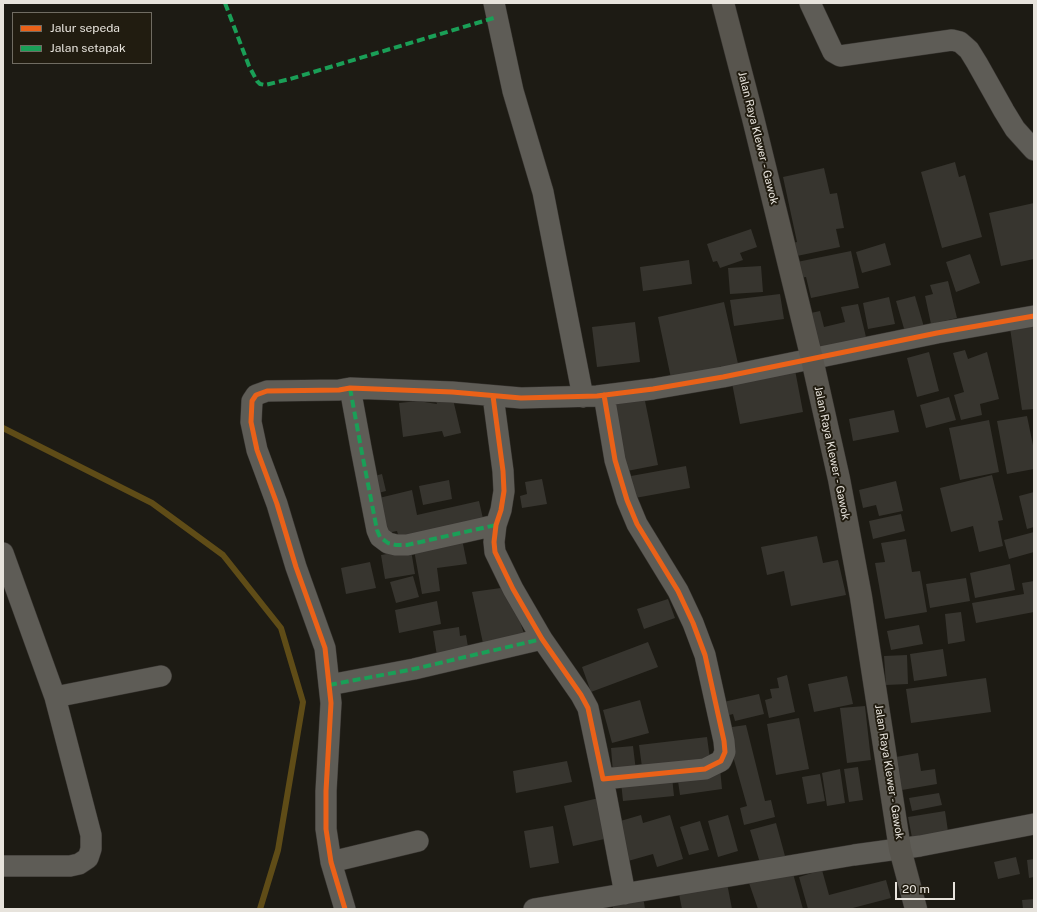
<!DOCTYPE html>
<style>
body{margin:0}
#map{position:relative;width:1037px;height:912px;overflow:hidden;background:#1d1b14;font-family:"Public Sans",sans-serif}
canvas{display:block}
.frame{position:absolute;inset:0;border:4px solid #e7e3dc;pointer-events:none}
.legend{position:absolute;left:12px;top:12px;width:140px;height:52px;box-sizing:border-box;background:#211c10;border:1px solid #706c62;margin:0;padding:5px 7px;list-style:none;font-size:12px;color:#e7e3dc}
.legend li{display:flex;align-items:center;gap:8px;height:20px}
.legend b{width:20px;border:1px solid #706c62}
.scale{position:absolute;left:895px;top:882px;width:60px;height:18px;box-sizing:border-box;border:2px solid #e7e3dc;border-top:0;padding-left:5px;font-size:12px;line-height:14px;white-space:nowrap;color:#e7e3dc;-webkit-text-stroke:3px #211c10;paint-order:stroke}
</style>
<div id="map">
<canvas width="1037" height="912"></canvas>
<div class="frame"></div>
<ul class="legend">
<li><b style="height:5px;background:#ea6118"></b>Jalur sepeda</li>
<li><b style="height:5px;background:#1a9f57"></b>Jalan setapak</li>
</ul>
<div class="scale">20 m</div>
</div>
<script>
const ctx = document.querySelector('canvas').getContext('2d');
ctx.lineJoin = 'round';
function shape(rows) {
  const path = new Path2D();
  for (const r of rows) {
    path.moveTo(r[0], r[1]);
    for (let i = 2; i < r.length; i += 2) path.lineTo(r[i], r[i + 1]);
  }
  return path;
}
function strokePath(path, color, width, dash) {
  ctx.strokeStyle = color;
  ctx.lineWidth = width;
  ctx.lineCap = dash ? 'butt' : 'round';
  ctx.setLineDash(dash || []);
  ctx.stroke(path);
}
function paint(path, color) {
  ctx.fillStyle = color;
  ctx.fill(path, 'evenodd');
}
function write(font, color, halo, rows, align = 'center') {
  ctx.font = font + ' "Public Sans",sans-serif';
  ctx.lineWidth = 4;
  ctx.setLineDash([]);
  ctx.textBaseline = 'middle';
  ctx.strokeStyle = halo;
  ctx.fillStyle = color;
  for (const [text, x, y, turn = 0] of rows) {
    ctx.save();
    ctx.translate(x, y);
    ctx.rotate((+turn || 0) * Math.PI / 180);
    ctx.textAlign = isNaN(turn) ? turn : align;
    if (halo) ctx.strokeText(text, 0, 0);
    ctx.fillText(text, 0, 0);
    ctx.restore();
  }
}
strokePath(shape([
 [3,428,152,503,223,555,281,628,303,702,278,850,260,909]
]), '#5f4c17', 6);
paint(shape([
 [955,162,959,177,965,175,982,237,942,248,921,172],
 [824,168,830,194,837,193,844,228,836,229,840,247,792,257,789,244,797,242,783,177],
 [1034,203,1034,259,1001,266,989,213],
 [751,229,757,247,740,253,743,260,720,268,717,261,713,262,707,244],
 [885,243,891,265,862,273,856,252],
 [851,251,859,288,811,298,806,277,800,278,797,262],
 [970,254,980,283,956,292,946,262],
 [689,260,692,284,643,291,640,267],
 [761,266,763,292,730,294,728,268],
 [948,281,957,318,931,324,925,296,933,294,930,285],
 [780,294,784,319,734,326,730,300],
 [915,296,924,327,905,332,896,301],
 [889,297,895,324,868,329,863,303],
 [724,302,739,368,672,383,658,317],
 [858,304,866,337,814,348,806,314,820,311,824,327,845,322,841,307],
 [635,322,640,362,597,367,592,327],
 [1034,324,1034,409,1022,410,1010,328],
 [965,350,968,359,987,352,999,399,980,404,982,415,961,420,954,395,964,392,953,353],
 [929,352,939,391,917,397,907,358],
 [795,370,803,412,740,424,732,383],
 [452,395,461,433,444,437,442,431,403,437,399,403,418,401,437,404,435,398],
 [644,396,658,465,627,471,613,402],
 [949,397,956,420,926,428,920,405],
 [894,410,899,432,853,441,849,419],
 [1027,416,1034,450,1034,469,1007,474,997,421],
 [989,420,999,472,960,480,949,428],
 [686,466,690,488,635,498,631,476],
 [382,474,386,491,374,494,370,477],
 [992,475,1003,520,998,521,1003,546,979,552,973,526,951,532,940,488],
 [542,479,547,504,522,508,520,496,527,494,525,482],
 [449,480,452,499,423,505,419,486],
 [896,481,903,511,879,516,876,505,863,508,859,490],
 [412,490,417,515,479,501,484,523,400,542,397,531,387,533,379,498],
 [1034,492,1034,527,1027,529,1019,496],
 [901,514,905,531,873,539,869,521],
 [1034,532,1034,552,1009,559,1004,540],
 [817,536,823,563,838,560,846,595,791,606,784,571,767,575,761,547],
 [462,539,467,564,437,568,440,591,422,594,414,550],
 [906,539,912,572,920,571,927,612,885,619,875,563,885,562,881,543],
 [411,550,415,574,385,579,381,555],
 [370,562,376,588,346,594,341,568],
 [1010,564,1015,590,975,598,970,573],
 [413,576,419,597,396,603,390,582],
 [966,578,970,601,930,608,926,584],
 [1034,581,1034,612,976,623,972,603,1024,594,1022,583],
 [508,587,526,639,484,648,472,592],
 [668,599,675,618,644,629,637,609],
 [437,601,441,624,399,633,395,610],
 [961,612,965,641,948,644,945,614],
 [919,625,923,644,891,650,887,631],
 [459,627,460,636,466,635,468,647,437,656,433,631],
 [648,642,658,667,591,692,582,667],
 [943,649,947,676,914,681,910,654],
 [907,655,908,684,886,685,884,656],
 [787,675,795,712,769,718,765,700,772,698,770,689,779,688,777,678],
 [847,676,853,704,814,712,808,684],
 [986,678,991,712,911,723,906,689],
 [759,694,764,714,735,721,733,714,722,717,719,703],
 [640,700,649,733,612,743,603,710],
 [865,706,871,760,847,763,840,708],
 [799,718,809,769,776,775,767,724],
 [746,725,765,801,771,800,775,817,744,825,740,808,747,806,725,728],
 [707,737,710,759,642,767,639,745],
 [633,746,636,771,613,773,611,748],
 [918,753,921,771,935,769,937,784,902,790,896,757],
 [567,761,572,782,516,793,513,771],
 [858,767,863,800,849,802,844,769],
 [720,768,722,789,680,795,677,774],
 [840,769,845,803,827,806,822,773],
 [820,774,825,801,807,804,802,777],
 [672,777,674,796,623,801,621,782],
 [939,793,942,805,912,811,909,798],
 [599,798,609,838,573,846,564,806],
 [945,811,949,838,913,843,908,817],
 [641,815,643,823,670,815,683,859,657,867,653,854,628,861,617,822],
 [728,815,738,851,718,857,708,821],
 [700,821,709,850,689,855,680,827],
 [776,823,785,856,760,863,750,830],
 [553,826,559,863,530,868,524,831],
 [1016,857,1020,874,998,879,994,862],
 [1034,859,1034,877,1029,878,1027,860],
 [792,870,803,909,758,909,749,883],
 [822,870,829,895,886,880,891,898,849,909,808,909,799,877],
 [727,883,732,909,682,909,679,894],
 [643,896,645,909,613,909,612,900],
 [1034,899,1034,909,1023,909,1022,900]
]), '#37352f');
const street = shape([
 [494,3,513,91,543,192,583,397],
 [810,3,833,52,840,56,952,40,960,42,969,50,977,63,1004,111,1015,129,1034,150],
 [350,388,361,448,377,530,380,537,388,543,396,545,407,545,496,525],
 [493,396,503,471,504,491,501,510,496,525,494,542,495,552,513,589,542,639,581,695,588,708,603,779,705,769,721,761,725,752,724,741,705,655,693,623,678,591,637,524,627,500,615,460,604,395],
 [3,553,55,697,91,835,91,849,88,858,79,864,70,866,3,866],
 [329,685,414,669,542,639],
 [55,697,161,676],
 [603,779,625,894],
 [331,862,418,841],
 [345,909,331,862,326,829,326,791,331,703,325,648,296,567,277,504,257,450,251,422,252,401,256,395,267,391,339,390,350,388,452,392,521,398,597,396,653,389,723,377,937,333,1034,316],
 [534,909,854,855,920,846,1034,824]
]);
const secondary = shape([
 [723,3,753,118,812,359,839,479,861,597,900,849,916,909]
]);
strokePath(street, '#383531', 22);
strokePath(secondary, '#383531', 23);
strokePath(street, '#5e5c56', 21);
strokePath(secondary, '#58554e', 22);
strokePath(shape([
 [225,3,249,66,257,81,260,84,265,85,290,79,497,17],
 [350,388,361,448,377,530,380,537,388,543,396,545,407,545,496,525],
 [329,685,414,669,542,639]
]), '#1a9f57', 4, [8, 4]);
strokePath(shape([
 [493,396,503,471,504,491,501,510,496,525,494,542,495,552,513,589,542,639,581,695,588,708,603,779,705,769,721,761,725,752,724,741,705,655,693,623,678,591,637,524,627,500,615,460,604,395],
 [345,909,331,862,326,829,326,791,331,703,325,648,296,567,277,504,257,450,251,422,252,401,256,395,267,391,339,390,350,388,452,392,521,398,597,396,653,389,723,377,937,333,1034,316]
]), '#ea6118', 5);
write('11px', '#e7e3dc', '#211c10', [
 ["Jalan Raya Klewer - Gawok",758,138,76],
 ["Jalan Raya Klewer - Gawok",832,453,78],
 ["Jalan Raya Klewer - Gawok",889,772,81]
]);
</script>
